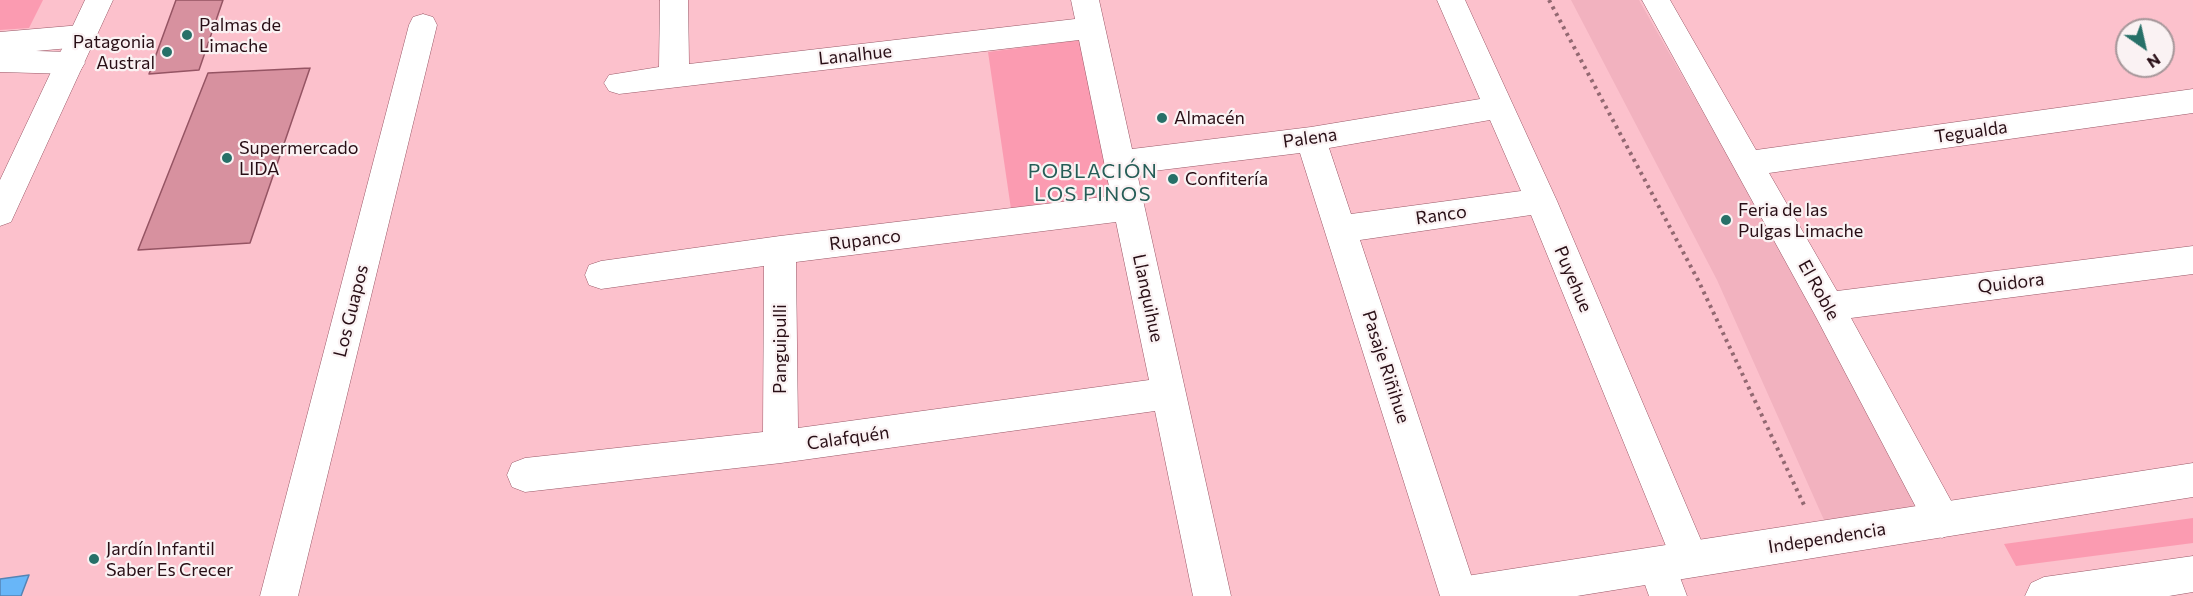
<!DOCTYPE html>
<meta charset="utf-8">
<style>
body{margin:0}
#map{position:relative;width:2193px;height:596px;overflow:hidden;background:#fcc1cc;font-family:Commissioner,sans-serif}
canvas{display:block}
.north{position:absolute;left:2115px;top:18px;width:60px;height:60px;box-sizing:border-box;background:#faf2f3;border:2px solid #a6979a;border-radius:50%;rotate:146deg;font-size:16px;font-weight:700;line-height:24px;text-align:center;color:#280e15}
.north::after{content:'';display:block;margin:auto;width:21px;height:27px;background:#277068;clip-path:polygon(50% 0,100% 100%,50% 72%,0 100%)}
</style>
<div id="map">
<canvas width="2193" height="596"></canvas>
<div class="north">N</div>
</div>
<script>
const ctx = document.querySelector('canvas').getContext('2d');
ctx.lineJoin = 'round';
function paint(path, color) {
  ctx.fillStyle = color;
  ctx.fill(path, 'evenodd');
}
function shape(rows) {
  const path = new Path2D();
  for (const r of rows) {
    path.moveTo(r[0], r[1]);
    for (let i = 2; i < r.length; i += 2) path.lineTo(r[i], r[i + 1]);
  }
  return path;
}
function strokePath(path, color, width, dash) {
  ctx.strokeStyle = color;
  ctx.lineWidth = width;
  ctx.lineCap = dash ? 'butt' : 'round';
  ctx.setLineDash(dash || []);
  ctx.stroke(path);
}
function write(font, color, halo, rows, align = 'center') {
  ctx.font = font + ' Commissioner,sans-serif';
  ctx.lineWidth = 4.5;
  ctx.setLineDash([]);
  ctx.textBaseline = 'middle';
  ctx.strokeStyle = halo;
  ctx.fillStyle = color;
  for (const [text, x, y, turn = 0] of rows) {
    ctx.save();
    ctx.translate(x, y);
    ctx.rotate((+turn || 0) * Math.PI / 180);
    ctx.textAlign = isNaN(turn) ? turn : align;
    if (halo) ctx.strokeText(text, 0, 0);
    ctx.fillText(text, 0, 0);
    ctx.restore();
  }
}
paint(shape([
 [1571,0,1639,0,1730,160,1818,303,1928,506,1824,520,1717,280]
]), '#f2b2bf');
paint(shape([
 [0,0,43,0,29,28,0,30],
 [1088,39,1119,195,1011,209,988,52],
 [2193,518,2193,543,2016,566,2004,544]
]), '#fb9bb1');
const water = shape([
 [29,575,21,596,0,596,0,579,29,575]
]);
paint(water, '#68b6f8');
strokePath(water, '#5584b4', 1.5);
const building = shape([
 [176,0,223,0,199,70,149,74,176,0],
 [310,68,250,243,138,250,208,73,310,68]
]);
paint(building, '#d7919f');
strokePath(building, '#955463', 1.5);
const minor = shape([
 [660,0,688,0,689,64,1075,19,1071,0,1099,0,1132,149,1311,127,1480,99,1437,0,1465,0,1557,201,1709,559,1703,572,1690,577,1678,572,1687,596,1649,596,1638,565,1644,552,1657,547,1668,551,1531,215,1360,240,1478,596,1440,596,1300,153,1137,173,1231,596,1193,596,1155,411,781,463,525,492,512,487,507,475,512,463,525,458,763,432,764,266,601,289,589,285,585,275,589,265,601,261,780,236,1111,196,1079,40,619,94,609,91,604,83,609,75,659,67,660,0],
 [1490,120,1521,191,1351,214,1329,148,1490,120],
 [1116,222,1149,380,798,428,796,262,1116,222],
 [1642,0,1670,0,1756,150,2193,89,2193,113,1769,173,1837,291,2193,246,2193,274,1851,318,1955,508,1960,520,1955,532,1942,538,1929,532,1816,317,1642,0],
 [423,14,433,17,437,25,298,596,260,596,409,25,413,17,423,14],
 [81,25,91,28,95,36,91,44,81,47,36,51,70,52,80,55,85,63,80,71,70,74,0,72,0,32,81,25],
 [2193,556,2193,592,2169,596,2025,596,2031,583,2044,577,2193,556]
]);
const major = shape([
 [85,0,113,0,11,222,0,226,0,180,85,0],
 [2193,463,2193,497,1577,596,1441,596,1447,583,1460,577,2193,463]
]);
strokePath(minor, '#995867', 1);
strokePath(major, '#995867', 1);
strokePath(shape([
 [1549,0,1699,282,1804,505]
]), '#926871', 4, [3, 4.5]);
paint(minor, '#fff');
paint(major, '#fff');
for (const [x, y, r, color] of [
 [187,35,6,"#277068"],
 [167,52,6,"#277068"],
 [1162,118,6,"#277068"],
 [227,158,6,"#277068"],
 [1173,179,6,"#277068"],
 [1726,220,6,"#277068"],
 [94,559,6,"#277068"]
]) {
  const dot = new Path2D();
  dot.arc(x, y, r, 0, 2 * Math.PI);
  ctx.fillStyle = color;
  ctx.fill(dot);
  strokePath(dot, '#faf2f3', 2);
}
write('18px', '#280e15', '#faf2f3', [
 ["Palmas de",199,25],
 ["Limache",199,46],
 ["Patagonia",155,42,"right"],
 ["Austral",155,63,"right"],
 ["Almacén",1174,118],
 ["Supermercado",239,148],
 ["LIDA",239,169],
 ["Confitería",1185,179],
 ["Feria de las",1738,210],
 ["Pulgas Limache",1738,231],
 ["Jardín Infantil",106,549],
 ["Saber Es Crecer",106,570]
], 'left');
write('18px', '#280e15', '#faf2f3', [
 ["Lanalhue",855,55,-6],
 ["Tegualda",1971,132,-8],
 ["Palena",1310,138,-8],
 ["Ranco",1441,215,-8],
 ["Rupanco",865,240,-7],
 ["Puyehue",1573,279,67],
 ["Quidora",2011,283,-7],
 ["El Roble",1819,290,61],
 ["Llanquihue",1148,298,78],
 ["Los Guapos",351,311,-76],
 ["Panguipulli",780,349,-90],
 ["Pasaje Riñihue",1386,367,72],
 ["Calafquén",848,438,-8],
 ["Independencia",1827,538,-9]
]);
ctx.letterSpacing = '1.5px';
write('20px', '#255d57', '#faf2f3', [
 ["POBLACIÓN",1093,171],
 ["LOS PINOS",1093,194]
]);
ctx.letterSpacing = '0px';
</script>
